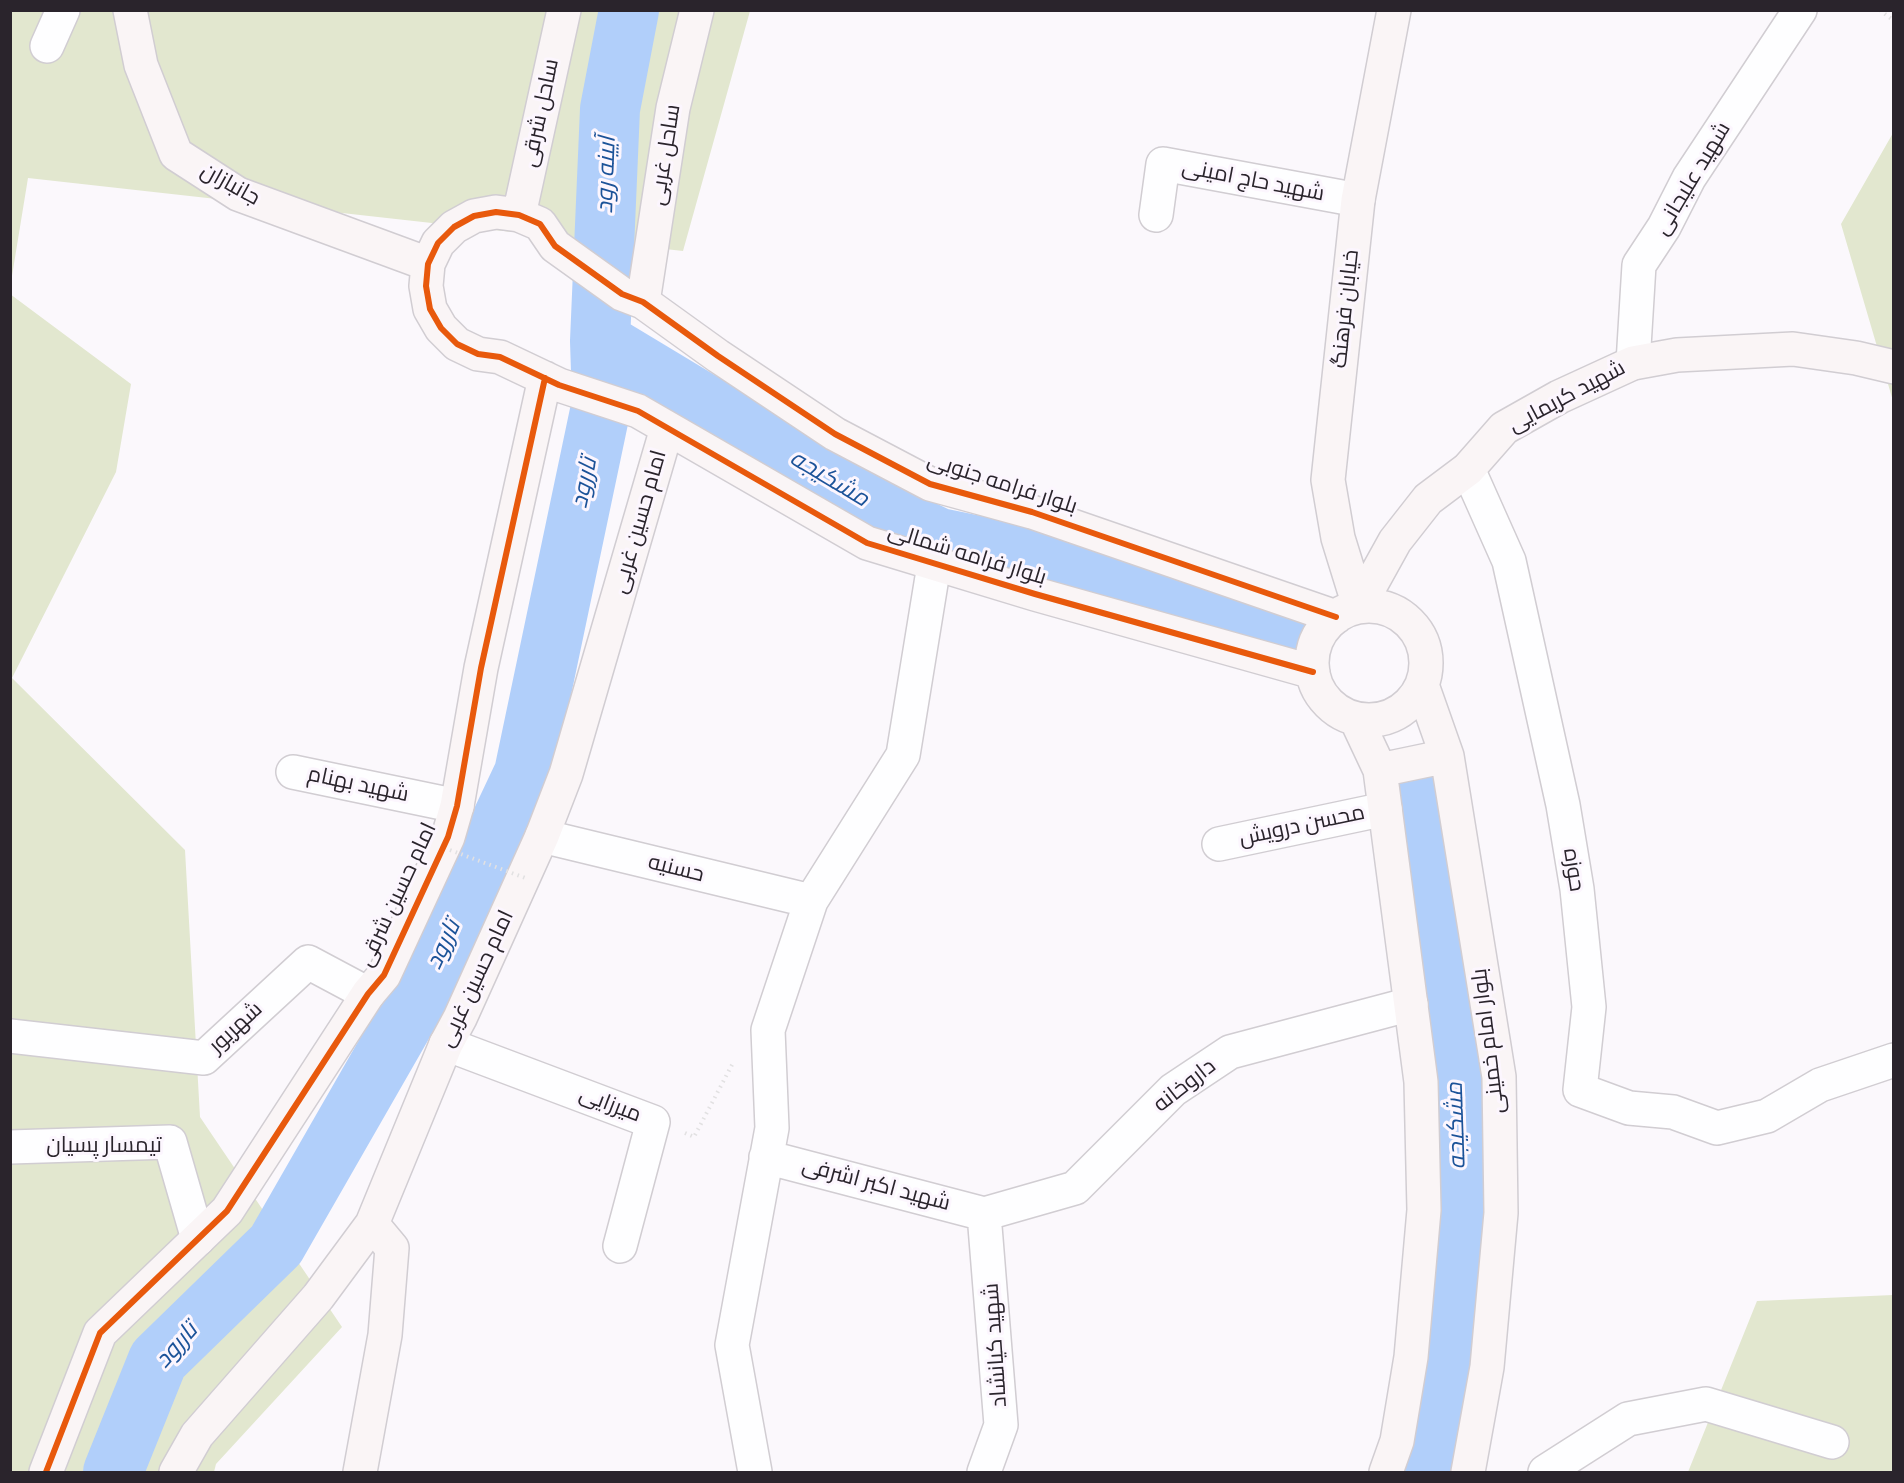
<!DOCTYPE html>
<meta charset="utf-8">
<style>
body{margin:0}
#map{position:relative;width:1904px;height:1483px;overflow:hidden;background:#fbf8fc;font-family:Signika,sans-serif}
canvas{display:block}
.frame{position:absolute;inset:0;border:12px solid #2a242c;pointer-events:none}
</style>
<div id="map">
<canvas width="1904" height="1483"></canvas>
<div class="frame"></div>
</div>
<script>
const ctx = document.querySelector('canvas').getContext('2d');
ctx.lineJoin = 'round';
function paint(path, color) {
  ctx.fillStyle = color;
  ctx.fill(path, 'evenodd');
}
function shape(rows) {
  const path = new Path2D();
  for (const r of rows) {
    if (r.length === 3) {
      path.moveTo(r[0] + r[2], r[1]);
      path.arc(r[0], r[1], r[2], 0, 2 * Math.PI);
      continue;
    }
    path.moveTo(r[0], r[1]);
    for (let i = 2; i < r.length; i += 2) path.lineTo(r[i], r[i + 1]);
  }
  return path;
}
function strokePath(path, color, width, dash) {
  ctx.strokeStyle = color;
  ctx.lineWidth = width;
  ctx.lineCap = dash ? 'butt' : 'round';
  ctx.setLineDash(dash || []);
  ctx.stroke(path);
}
function write(font, color, halo, rows, align = 'center') {
  ctx.font = font + ' Signika,Cairo,sans-serif';
  ctx.lineWidth = 6;
  ctx.setLineDash([]);
  ctx.textBaseline = 'middle';
  ctx.strokeStyle = halo;
  ctx.fillStyle = color;
  for (const [text, x, y, turn = 0] of rows) {
    ctx.save();
    ctx.translate(x, y);
    ctx.rotate((+turn || 0) * Math.PI / 180);
    ctx.textAlign = isNaN(turn) ? turn : align;
    if (halo) ctx.strokeText(text, 0, 0);
    ctx.fillText(text, 0, 0);
    ctx.restore();
  }
}
paint(shape([
 [11,11,750,11,683,251,28,178,11,282],
 [1893,133,1893,401,1841,224],
 [10,294,131,384,116,472,12,678,185,850,200,1117,342,1327,216,1464,214,1472,11,1472],
 [1893,1295,1893,1472,1688,1472,1757,1301]
]), '#e2e7cf');
strokePath(shape([
 [600,341,879,509,939,538,1032,557,1284,633],
 [1415,778,1456,1080,1459,1211,1445,1362,1431,1450,1423,1472],
 [113,1472,158,1360,276,1245,420,994,524,773,602,402,600,341,610,109,629,10]
]), '#b1cffa', 60);
const street = shape([
 [47,46,63,10],
 [1156,215,1163,164,1358,200],
 [1633,363,1639,265,1664,227,1689,178,1800,10],
 [1468,469,1509,561,1563,805,1577,889,1589,1007,1580,1090,1629,1108,1673,1112,1717,1128,1767,1116,1820,1085,1894,1060],
 [293,772,457,806],
 [542,836,811,901],
 [1219,844,1385,809],
 [10,1036,204,1058,308,962,368,994],
 [446,1044,653,1122,620,1246],
 [10,1147,170,1142,198,1239],
 [766,1157,984,1214],
 [984,1214,1075,1188,1173,1090,1230,1052,1411,1004],
 [755,1472,732,1345,772,1128,768,1030,811,901,903,755,934,565],
 [984,1472,1001,1425,984,1214],
 [1545,1472,1628,1419,1706,1404,1832,1442]
]);
const secondary = shape([
 [130,10,141,65,176,154,238,194,428,264],
 [519,215,564,10],
 [643,302,673,108,697,10],
 [1359,606,1395,541,1428,499,1468,469,1504,428,1559,397,1633,363,1677,355,1793,349,1856,358,1894,367],
 [1359,606,1338,538,1328,480,1358,200,1394,10],
 [1369,663,57],
 [1313,672,1035,594,867,543,638,411,559,385,500,357,478,354,457,344,441,328,430,309,426,286,428,264,438,243,454,227,474,216,496,212,519,215,540,224,555,246,622,294,643,302,718,356,835,434,930,484,1032,512,1336,617],
 [1422,685,1447,756,1499,1077,1501,1213,1487,1367,1468,1472],
 [1356,719,1380,770,1421,1082,1424,1210,1411,1357,1397,1441,1386,1472],
 [1380,770,1447,756],
 [46,1472,100,1333,227,1211,368,994,384,975,448,837,457,806,481,668,545,378],
 [176,1472,197,1435,318,1297,372,1224,446,1044,460,1018,542,836,566,774,667,428],
 [360,1472,385,1335,392,1248,372,1224]
]);
strokePath(street, '#d1cdd2', 36);
strokePath(secondary, '#d1cdd2', 36);
strokePath(shape([
 [1880,10,1894,21],
 [685,1133,694,1137,734,1061]
]), '#e2e1e2', 4, [1.5, 4.5]);
strokePath(street, '#fefeff', 33);
strokePath(secondary, '#faf5f6', 33);
strokePath(shape([
 [450,850,528,879]
]), '#e2e1e2', 4, [1.5, 4.5]);
strokePath(shape([
 [1313,672,1035,594,867,543,638,411,559,385,500,357,478,354,457,344,441,328,430,309,426,286,428,264,438,243,454,227,474,216,496,212,519,215,540,224,555,246,622,294,643,302,718,356,835,434,930,484,1032,512,1336,617],
 [46,1472,100,1333,227,1211,368,994,384,975,448,837,457,806,481,668,545,378]
]), '#e8590c', 6);
write('22px', '#2a242c', '#fcf6fe', [
 ["ساحل شرقی",541,113,-78],
 ["ساحل غربی",666,155,-81],
 ["شهید علیجانی",1693,179,-59],
 ["شهید حاج امینی",1253,181,11],
 ["جانبازان",230,185,29],
 ["خیابان فرهنگ",1346,309,-84],
 ["شهید کریمایی",1567,397,-28],
 ["بلوار فرامه جنوبی",1002,484,18],
 ["امام حسین غربی",640,522,-74],
 ["بلوار فرامه شمالی",967,555,17],
 ["شهید بهنام",358,785,12],
 ["محسن درویش",1302,826,-12],
 ["حسنیه",676,869,14],
 ["حوزه",1573,870,81],
 ["امام حسین شرقی",398,895,-65],
 ["امام حسین غربی",477,979,-65],
 ["شهریور",236,1028,-43],
 ["بلوار امام خمینی",1489,1041,-97],
 ["داروخانه",1185,1086,-38],
 ["میرزایی",610,1105,21],
 ["تیمسار پسیان",104,1146],
 ["شهید اکبر اشرفی",876,1185,15],
 ["شهید کیانشاد",996,1345,-94]
]);
write('italic 24px', '#1c5399', '#fcf6fe', [
 ["آیینه رود",607,175,-88],
 ["مشکیجه",829,479,31],
 ["تاررود",585,483,-78],
 ["تاررود",444,945,-65],
 ["مشکیجه",1457,1126,-92],
 ["تاررود",177,1346,-49]
]);
</script>
